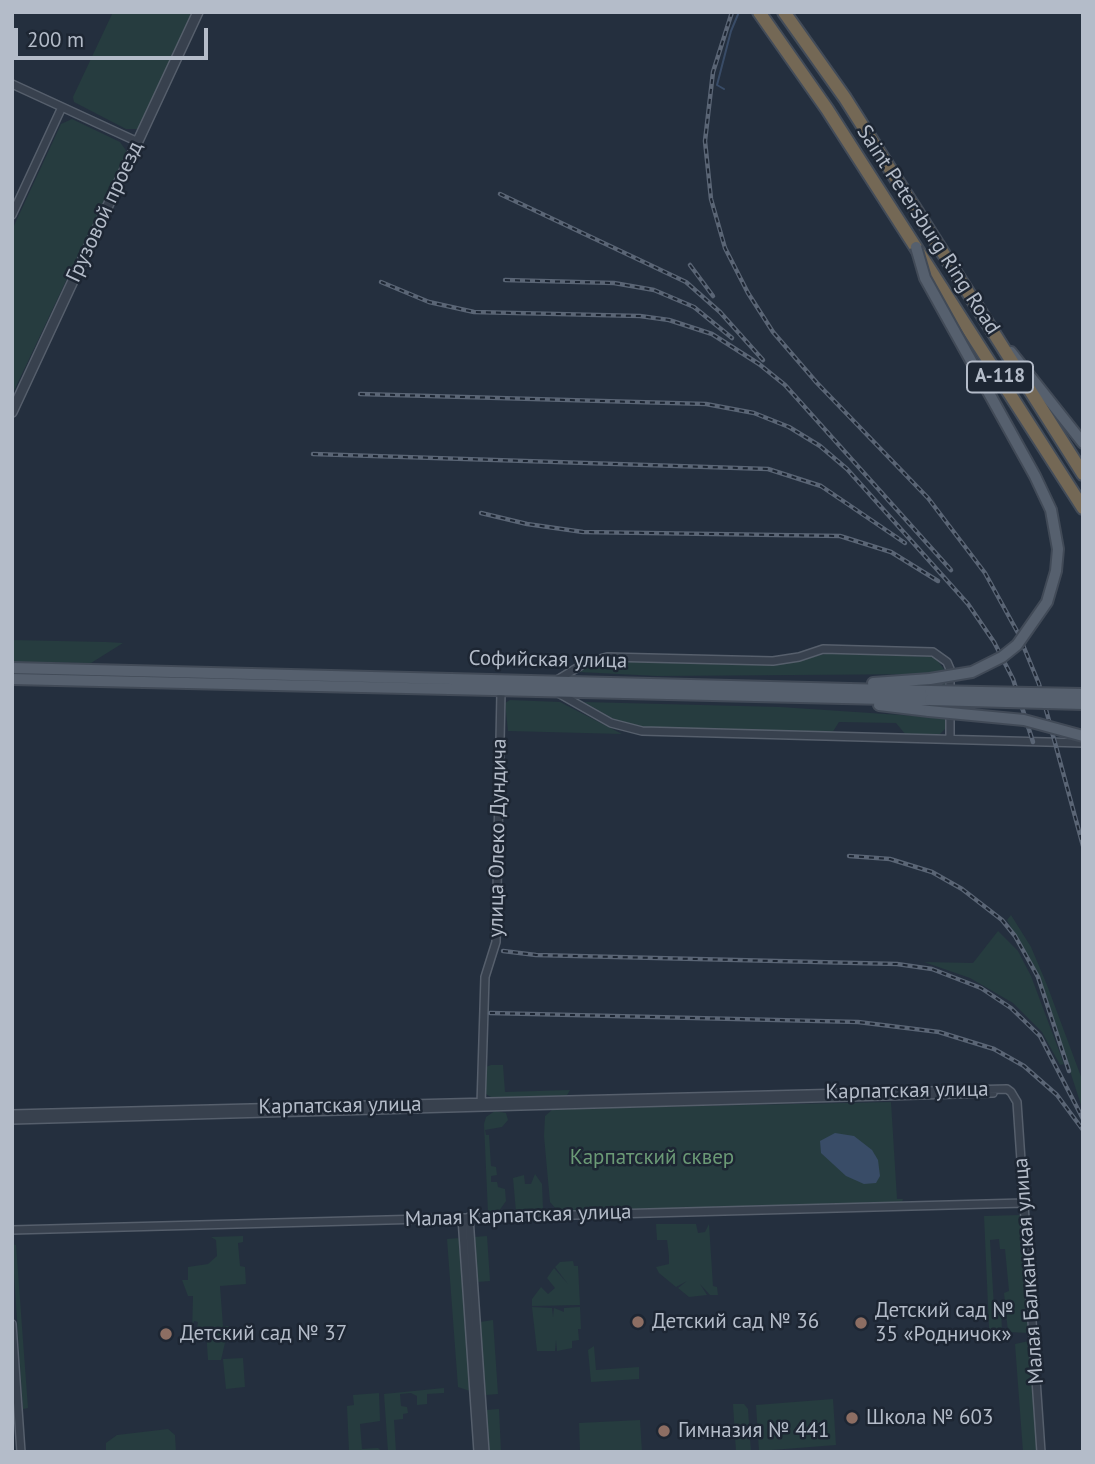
<!DOCTYPE html>
<meta charset="utf-8">
<style>
body{margin:0}
#map{position:relative;width:1095px;height:1464px;overflow:hidden;background:#242f3e;font-family:"PT Sans",sans-serif}
canvas{display:block}
.frame{position:absolute;inset:0;border:14px solid #b4bcc9;pointer-events:none}
.scale{position:absolute;left:14px;top:28px;width:194px;height:32px;box-sizing:border-box;border:4px solid #b4bcc9;border-top:0;padding-left:9px;font-size:21px;line-height:24px;white-space:nowrap;color:#b4bcc9;-webkit-text-stroke:5px #1d2633;paint-order:stroke}
</style>
<div id="map">
<canvas width="1095" height="1464"></canvas>
<div class="frame"></div>
<div class="scale">200 m</div>
</div>
<script>
const ctx = document.querySelector('canvas').getContext('2d');
ctx.lineJoin = 'round';
function paint(path, color) {
  ctx.fillStyle = color;
  ctx.fill(path, 'evenodd');
}
function shape(rows) {
  const path = new Path2D();
  for (const r of rows) {
    path.moveTo(r[0], r[1]);
    for (let i = 2; i < r.length; i += 2) path.lineTo(r[i], r[i + 1]);
  }
  return path;
}
function strokePath(path, color, width, dash) {
  ctx.strokeStyle = color;
  ctx.lineWidth = width;
  ctx.lineCap = dash ? 'butt' : 'round';
  ctx.setLineDash(dash || []);
  ctx.stroke(path);
}
function write(font, color, halo, rows, align = 'center') {
  ctx.font = font + ' "PT Sans",sans-serif';
  ctx.lineWidth = 5;
  ctx.setLineDash([]);
  ctx.textBaseline = 'middle';
  ctx.strokeStyle = halo;
  ctx.fillStyle = color;
  for (const [text, x, y, turn = 0] of rows) {
    ctx.save();
    ctx.translate(x, y);
    ctx.rotate((+turn || 0) * Math.PI / 180);
    ctx.textAlign = isNaN(turn) ? turn : align;
    if (halo) ctx.strokeText(text, 0, 0);
    ctx.fillText(text, 0, 0);
    ctx.restore();
  }
}
paint(shape([
 [113,12,193,12,138,129,126,129,74,102,73,97],
 [72,119,120,142,127,152,12,395,12,230,61,124],
 [12,640,106,642,123,643,91,663,12,662],
 [830,653,935,657,946,672,945,729,939,735,906,735,896,723,839,722,832,733,639,727,617,721,584,702,780,707,931,717,932,674,657,676,579,672,602,661,773,665],
 [510,700,560,702,622,734,508,731,505,703],
 [1011,915,1031,947,1047,985,1083,1082,1083,1111,1043,988,1007,920],
 [998,931,1018,951,1031,976,1064,1064,1060,1065,1042,1032,1013,1003,970,978,924,962,973,963],
 [491,1065,503,1065,505,1092,570,1090,566,1097,494,1099,486,1094,486,1067],
 [891,1102,897,1199,903,1199,902,1202,563,1211,556,1209,550,1202,544,1136,545,1116,553,1109],
 [495,1111,506,1113,508,1120,502,1127,485,1130,486,1135,489,1135,491,1166,496,1167,497,1175,491,1176,491,1182,497,1182,498,1187,505,1189,506,1201,499,1211,488,1213,484,1124,486,1117],
 [535,1174,542,1184,543,1208,540,1211,516,1212,513,1178,524,1175,525,1184,531,1184],
 [1021,1215,1029,1333,1008,1332,1004,1293,1009,1291,1005,1249,1000,1249,999,1239,990,1240,994,1307,1001,1308,1002,1331,994,1334,989,1328,984,1216],
 [656,1224,696,1224,698,1233,705,1232,709,1224,713,1286,717,1287,718,1295,710,1295,700,1284,707,1295,689,1297,678,1288,687,1281,676,1287,659,1273,656,1267,669,1264,669,1256,667,1240,657,1240],
 [243,1236,243,1242,238,1243,240,1266,245,1267,246,1284,220,1286,223,1326,229,1326,230,1338,225,1343,221,1360,208,1360,206,1329,197,1328,198,1322,194,1321,192,1332,193,1296,188,1296,182,1280,188,1280,188,1267,208,1264,217,1256,216,1240,211,1237],
 [487,1236,490,1281,477,1282,474,1237],
 [459,1238,470,1391,458,1387,447,1239],
 [12,1244,16,1245,28,1408,23,1409],
 [573,1261,574,1266,578,1266,580,1305,532,1306,532,1299,541,1287,548,1294,555,1288,547,1278,554,1268,568,1284,555,1267,560,1262],
 [532,1307,552,1308,553,1317,554,1308,564,1312,564,1308,580,1307,581,1329,578,1329,579,1340,572,1341,572,1348,557,1351,556,1340,555,1351,537,1351],
 [493,1320,498,1394,485,1395,480,1322],
 [1029,1341,1037,1452,1023,1452,1015,1344],
 [594,1346,596,1370,639,1367,639,1379,591,1382,588,1350],
 [243,1358,245,1387,226,1389,223,1359],
 [444,1388,444,1393,427,1394,427,1404,417,1405,417,1396,411,1393,400,1394,401,1406,407,1407,408,1413,403,1414,403,1419,394,1420,396,1451,403,1452,388,1452,384,1394],
 [379,1393,380,1421,360,1424,362,1449,378,1448,382,1452,349,1452,347,1406,354,1405,353,1395],
 [833,1399,836,1445,759,1451,756,1405],
 [733,1404,744,1404,748,1409,751,1452,736,1452],
 [499,1409,501,1452,489,1452,486,1410],
 [640,1420,642,1452,580,1452,579,1423],
 [168,1429,175,1435,176,1452,106,1452,106,1443,117,1435]
]), '#263c3f');
paint(shape([
 [835,1133,854,1136,872,1150,878,1160,880,1176,876,1183,864,1184,846,1176,821,1153,820,1141]
]), '#394c67');
strokePath(shape([
 [724,89,717,85,731,31,739,12]
]), '#394c67', 2);
const minor = shape([
 [12,84,138,142],
 [12,215,62,107],
 [557,680,585,663,607,657,773,661,799,657,823,649,933,652,947,662,950,669,950,739],
 [558,693,611,723,642,731,1083,743],
 [1011,1092,1017,1102,1041,1452],
 [481,1105,485,977,496,942,501,692],
 [12,1114,1007,1089,1011,1092],
 [12,1120,993,1093],
 [469,1217,485,1452],
 [462,1218,478,1452],
 [12,1230,1024,1203],
 [12,1324,21,1452]
]);
const tertiary = shape([
 [12,412,198,12]
]);
const primary = shape([
 [1011,352,1083,443],
 [12,668,930,691],
 [12,679,930,700],
 [873,683,930,679],
 [879,705,929,711]
]);
const motorway = shape([
 [759,12,827,109,1083,508],
 [784,12,845,98,1083,474]
]);
strokePath(minor, '#565f6c', 10);
strokePath(tertiary, '#565f6c', 12);
strokePath(primary, '#414a57', 14);
strokePath(motorway, '#434c59', 16);
strokePath(minor, '#38414e', 7);
strokePath(tertiary, '#38414e', 9);
strokePath(primary, '#56606e', 10);
strokePath(motorway, '#746855', 12);
const rail = shape([
 [732,12,713,72,705,141,711,199,725,248,748,293,773,332,817,383,928,498,985,573,1018,633,1039,684,1083,846],
 [500,194,686,282,720,312,763,360],
 [690,265,713,296],
 [505,280,614,283,654,290,694,307,732,338],
 [381,282,429,302,474,312,640,316,669,320,712,334,759,364,785,385,951,570],
 [360,394,706,404,754,413,789,427,820,446,847,469,968,604,994,642,1013,679,1033,742],
 [313,454,768,469,821,486,905,543],
 [481,513,527,524,583,532,840,536,891,552,938,581],
 [849,856,890,859,932,872,962,889,1002,920,1015,936,1038,977,1069,1071],
 [503,951,536,955,897,964,932,969,981,988,1011,1008,1040,1036,1083,1119],
 [490,1013,858,1022,939,1032,994,1049,1024,1066,1057,1095,1083,1130]
]);
strokePath(rail, '#5a6575', 4.5);
strokePath(rail, '#1d2633', 2, [5]);
const primaryBridge = shape([
 [916,247,925,278,1035,476,1051,510,1058,549,1056,571,1047,602,1017,645,1002,657,972,672,930,679],
 [930,691,1083,694],
 [930,700,1083,704],
 [929,711,1024,720,1083,736]
]);
strokePath(primaryBridge, '#414a57', 14, []);
strokePath(primaryBridge, '#56606e', 10);
for (const [x, y, r, color] of [
 [638,1322,7,"#8d6e63"],
 [861,1323,7,"#8d6e63"],
 [166,1334,7,"#8d6e63"],
 [852,1418,7,"#8d6e63"],
 [664,1431,7,"#8d6e63"]
]) {
  const dot = new Path2D();
  dot.arc(x, y, r, 0, 2 * Math.PI);
  ctx.fillStyle = color;
  ctx.fill(dot);
  strokePath(dot, '#1d2633', 2.5);
}
for (const [x, y, w] of [
 [1000,377,66]
]) {
  const box = new Path2D();
  box.roundRect(x - w / 2, y - 15.5, w, 31, 5);
  ctx.fillStyle = '#1d2633';
  ctx.fill(box);
  strokePath(box, '#b4bcc9', 2);
}
write('bold 19px', '#b4bcc9', null, [
 ["А-118",1000,377]
]);
write('21px', '#b4bcc9', '#1d2633', [
 ["Грузовой проезд",105,212,-65],
 ["Saint Petersburg Ring Road",928,230,57],
 ["Софийская улица",548,660,1],
 ["улица Олеко Дундича",498,838,-89],
 ["Карпатская улица",907,1091,-1],
 ["Карпатская улица",340,1106,-1],
 ["Малая Карпатская улица",518,1216,-2],
 ["Малая Балканская улица",1029,1271,-94]
]);
write('21px', '#6b9a76', '#1d2633', [
 ["Карпатский сквер",652,1158]
]);
write('21px', '#b4bcc9', '#1d2633', [
 ["Детский сад №",875,1311],
 ["35 «Родничок»",875,1335],
 ["Детский сад № 36",652,1322],
 ["Детский сад № 37",180,1334],
 ["Школа № 603",866,1418],
 ["Гимназия № 441",678,1431]
], 'left');
</script>
